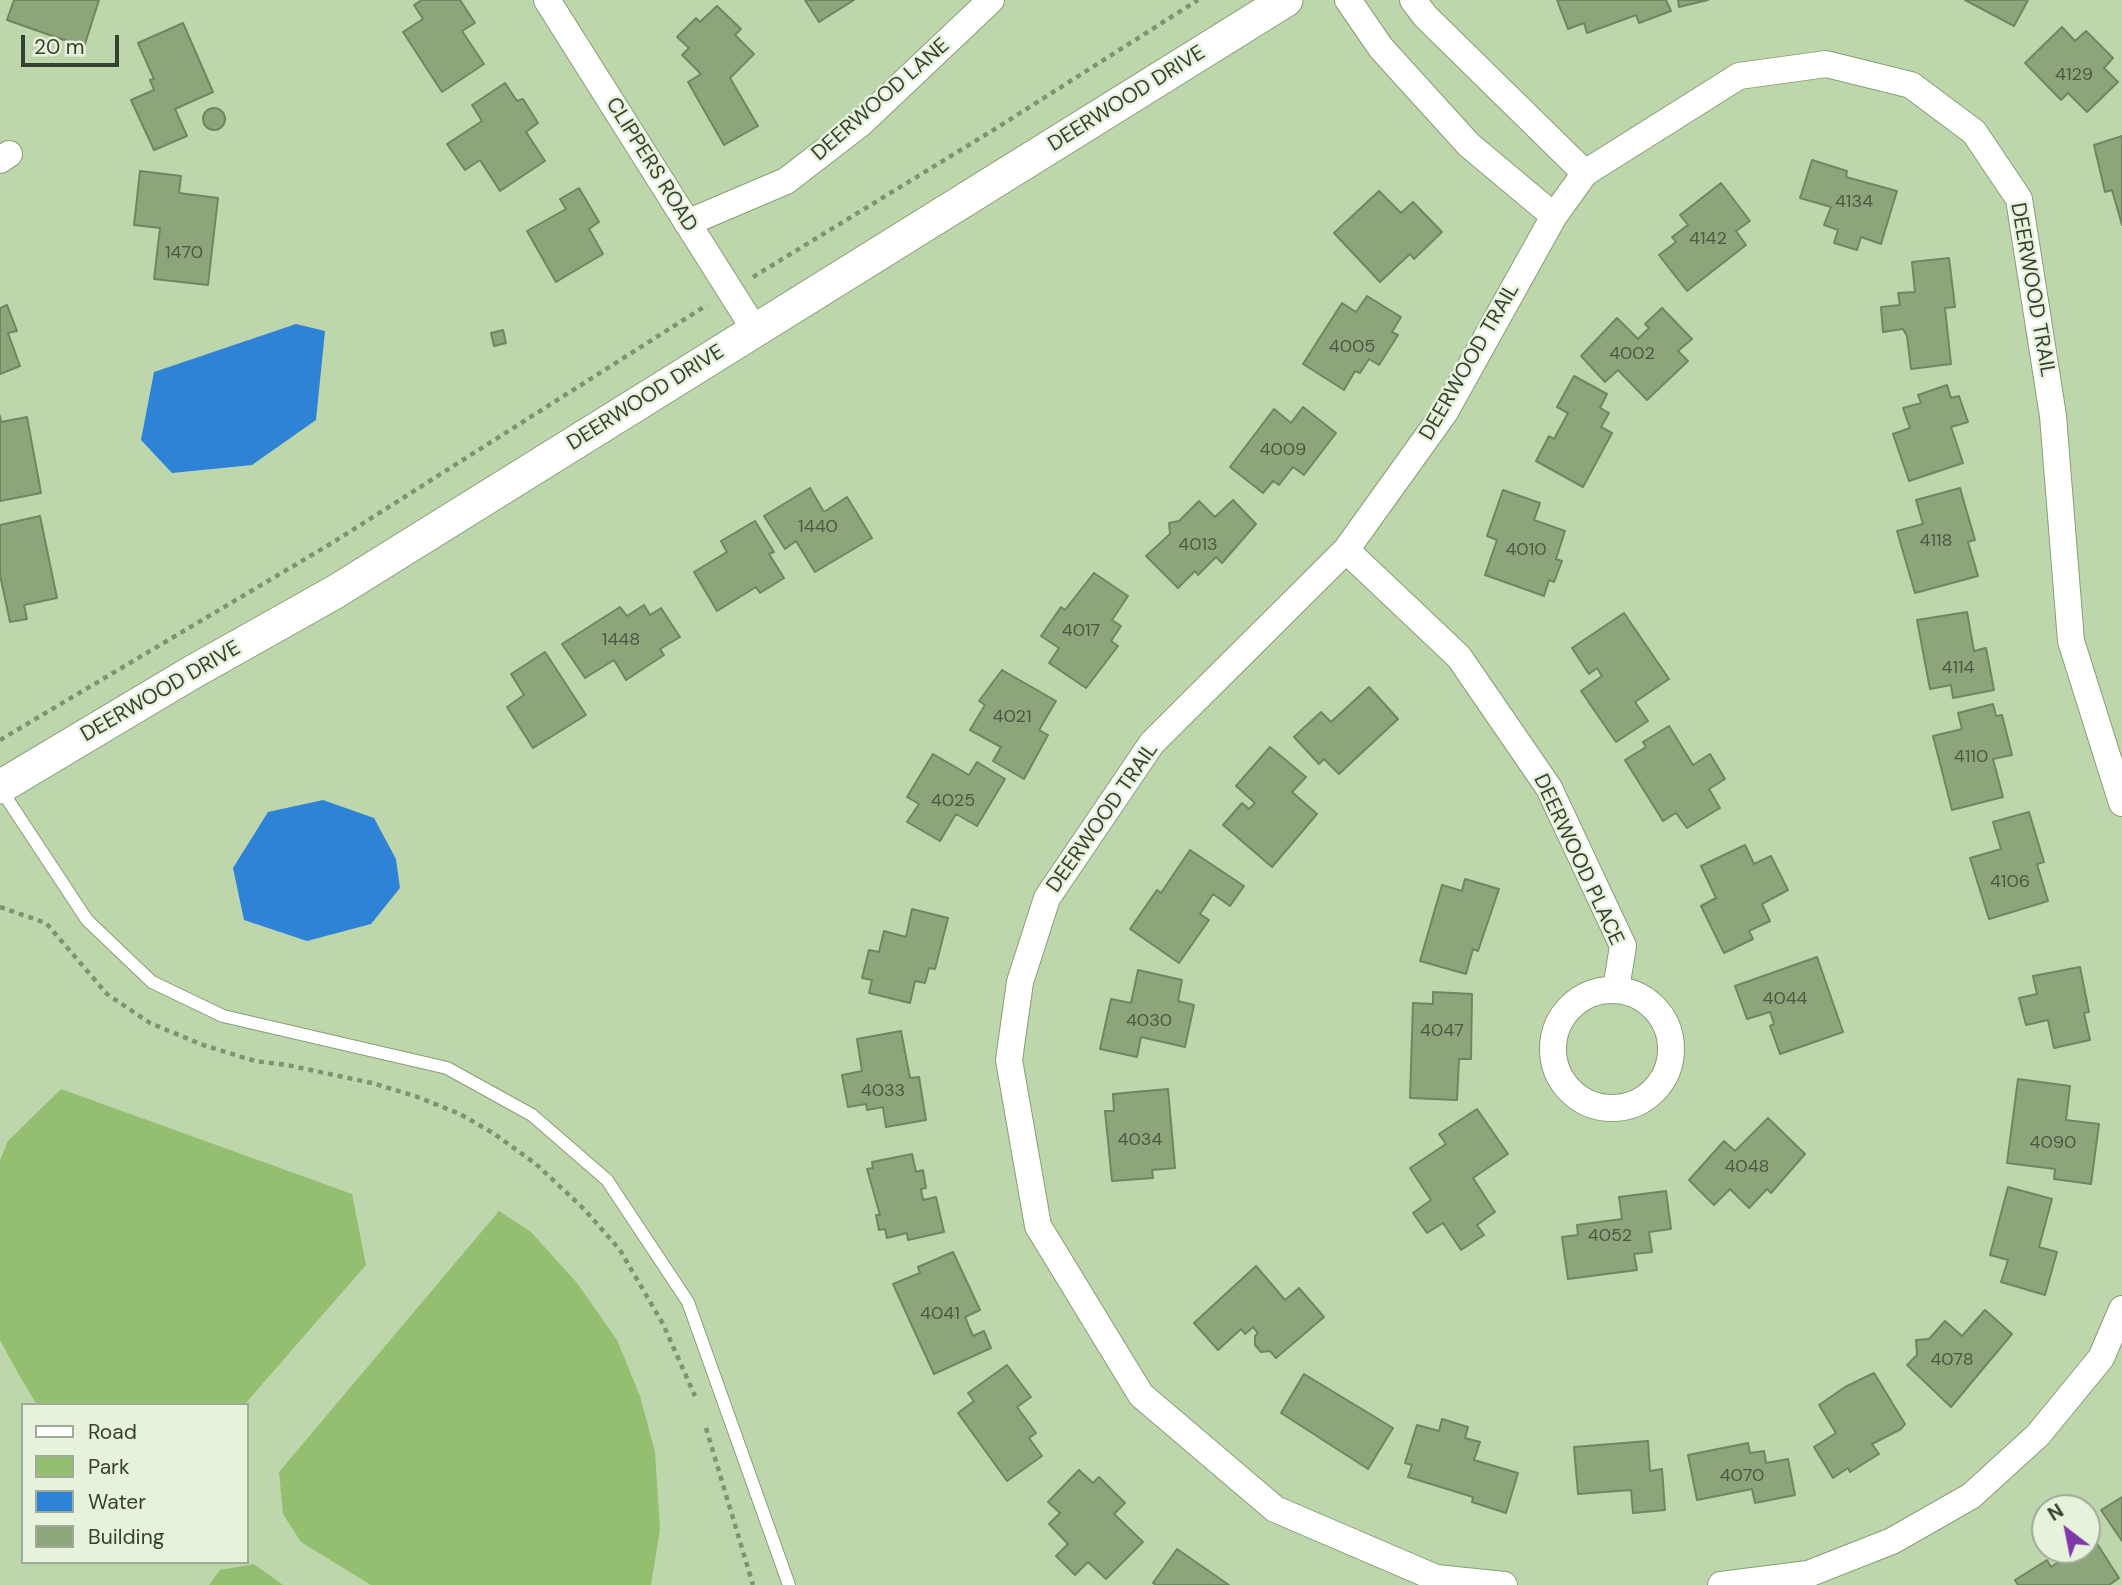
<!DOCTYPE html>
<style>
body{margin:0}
#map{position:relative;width:2122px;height:1585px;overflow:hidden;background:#bed6ab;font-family:"DM Sans",sans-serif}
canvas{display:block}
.legend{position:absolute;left:21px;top:1403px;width:228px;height:161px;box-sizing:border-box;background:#e6f2dc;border:2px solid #a0ab97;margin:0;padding:9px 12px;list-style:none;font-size:21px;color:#36402f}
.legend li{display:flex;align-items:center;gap:14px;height:35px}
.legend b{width:35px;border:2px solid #a0ab97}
.north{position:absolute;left:2031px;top:1494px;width:70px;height:70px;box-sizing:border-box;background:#e6f2dc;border:2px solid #a0ab97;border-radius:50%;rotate:328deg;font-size:19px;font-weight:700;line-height:28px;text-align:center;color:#36402f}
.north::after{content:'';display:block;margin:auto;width:24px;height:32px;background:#8237a9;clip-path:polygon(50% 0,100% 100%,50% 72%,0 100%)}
.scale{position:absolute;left:21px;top:35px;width:98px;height:32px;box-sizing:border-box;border:4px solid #36402f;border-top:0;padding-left:9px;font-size:21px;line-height:24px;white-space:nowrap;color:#36402f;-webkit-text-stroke:5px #e6f2dc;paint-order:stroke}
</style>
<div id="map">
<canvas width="2122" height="1585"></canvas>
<ul class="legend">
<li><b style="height:9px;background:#fff"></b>Road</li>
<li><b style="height:19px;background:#94be70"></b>Park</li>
<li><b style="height:19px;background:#2f83d6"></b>Water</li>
<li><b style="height:19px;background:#8ea57c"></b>Building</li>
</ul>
<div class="north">N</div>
<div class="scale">20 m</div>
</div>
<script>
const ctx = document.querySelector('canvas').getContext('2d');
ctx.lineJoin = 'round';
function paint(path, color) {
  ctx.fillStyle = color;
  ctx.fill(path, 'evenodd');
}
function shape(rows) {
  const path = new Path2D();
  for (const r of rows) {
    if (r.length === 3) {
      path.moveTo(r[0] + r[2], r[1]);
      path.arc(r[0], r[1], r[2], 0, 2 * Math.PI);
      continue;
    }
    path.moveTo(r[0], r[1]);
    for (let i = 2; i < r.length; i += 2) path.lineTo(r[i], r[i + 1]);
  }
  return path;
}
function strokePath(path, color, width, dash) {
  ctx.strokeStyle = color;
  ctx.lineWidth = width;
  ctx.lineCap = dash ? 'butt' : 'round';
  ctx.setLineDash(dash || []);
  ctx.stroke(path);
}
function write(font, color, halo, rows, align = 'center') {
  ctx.font = font + ' "DM Sans",sans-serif';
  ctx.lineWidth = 5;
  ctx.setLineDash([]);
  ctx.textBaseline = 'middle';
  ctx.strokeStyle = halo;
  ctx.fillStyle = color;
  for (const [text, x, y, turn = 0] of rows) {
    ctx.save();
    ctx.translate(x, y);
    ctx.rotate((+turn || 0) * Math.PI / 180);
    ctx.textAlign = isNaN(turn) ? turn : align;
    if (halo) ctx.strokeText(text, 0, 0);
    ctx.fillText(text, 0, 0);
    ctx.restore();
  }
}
paint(shape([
 [61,1089,352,1194,366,1265,244,1405,37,1405,19,1375,0,1340,0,1160,8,1141],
 [499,1211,531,1232,577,1283,617,1340,640,1396,655,1452,660,1529,651,1585,371,1585,301,1542,283,1514,279,1472],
 [254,1564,283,1585,209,1585,220,1570]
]), '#94be70');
paint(shape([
 [296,324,325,331,316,420,252,465,172,473,141,440,154,372],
 [323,800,374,818,396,859,400,888,371,924,307,941,244,920,233,868,268,812]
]), '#2f83d6');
const building = shape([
 [14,0,99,0,84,47,7,20,14,0],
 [422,0,460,0,475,23,462,31,484,64,442,92,403,32,423,19,414,5,422,0],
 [805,0,854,0,819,22,805,0],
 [1557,0,1666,0,1671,11,1639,23,1636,15,1587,33,1584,23,1568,29,1557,0],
 [1678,0,1708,0,1679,7,1678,0],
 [1965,0,2028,0,2014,26,1965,0],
 [717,6,741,29,735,35,754,54,730,78,758,126,724,145,688,82,701,74,682,55,689,48,677,37,696,18,700,22,717,6],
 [183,23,213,92,175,109,187,136,154,150,131,100,154,90,150,80,154,79,138,43,183,23],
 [2062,27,2075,41,2086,31,2113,58,2104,68,2118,82,2087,112,2068,93,2061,100,2025,63,2062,27],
 [505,83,517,101,523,99,538,123,526,132,545,161,500,191,480,160,465,170,447,144,482,121,472,105,505,83],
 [214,119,11],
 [2122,136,2122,225,2112,190,2105,192,2094,145,2122,136],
 [1812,160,1847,171,1846,177,1897,191,1881,244,1861,237,1857,250,1834,243,1838,230,1824,225,1831,207,1800,198,1812,160],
 [140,171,181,176,179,193,218,198,208,285,154,279,160,228,134,225,140,171],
 [1721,183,1750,221,1736,231,1746,245,1687,291,1659,255,1676,242,1672,237,1688,225,1680,215,1721,183],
 [579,188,599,222,589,229,603,254,556,282,527,231,566,209,560,199,579,188],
 [1379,191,1401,213,1413,202,1442,232,1414,259,1410,254,1380,282,1334,233,1379,191],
 [1949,258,1955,307,1945,308,1951,364,1911,369,1907,336,1903,329,1883,332,1881,307,1900,305,1898,293,1915,292,1912,262,1949,258],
 [1367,296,1401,317,1392,332,1398,335,1379,365,1369,359,1360,373,1355,371,1344,390,1303,364,1342,303,1356,312,1367,296],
 [7,305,17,331,8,333,20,366,0,374,0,308,7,305],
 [1662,308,1692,339,1678,351,1688,361,1647,400,1618,370,1605,382,1581,356,1617,318,1638,339,1649,328,1645,324,1662,308],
 [503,330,506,343,494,346,491,333,503,330],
 [1574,376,1607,394,1600,408,1609,413,1601,427,1612,433,1583,487,1536,461,1549,436,1554,439,1568,413,1557,407,1574,376],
 [1947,385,1951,398,1959,396,1968,422,1951,427,1963,463,1909,481,1893,434,1910,428,1903,408,1921,403,1918,395,1947,385],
 [1303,407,1336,433,1304,475,1293,467,1279,485,1273,481,1263,493,1230,467,1274,409,1291,423,1303,407],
 [0,416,1,422,27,417,41,493,0,501,0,416],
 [810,488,824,512,847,497,872,538,815,572,796,541,785,549,764,516,810,488],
 [1960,488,1975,540,1968,542,1978,576,1915,593,1897,531,1923,524,1916,500,1960,488],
 [1503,490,1540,503,1534,520,1565,531,1556,559,1562,561,1554,582,1549,580,1544,596,1485,575,1497,540,1487,536,1503,490],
 [1233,500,1256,524,1222,563,1216,557,1198,575,1195,571,1178,588,1146,556,1170,534,1169,523,1179,521,1199,501,1215,517,1233,500],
 [40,516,57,598,24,605,27,619,10,622,0,575,0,525,40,516],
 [755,521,774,552,769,554,784,578,760,593,756,587,717,611,694,572,727,552,721,541,755,521],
 [1094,573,1128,596,1112,620,1121,626,1111,641,1118,646,1086,688,1049,663,1059,648,1041,636,1061,607,1065,610,1094,573],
 [644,605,650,615,661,608,680,637,660,649,664,655,626,680,614,660,585,678,562,644,620,607,627,616,644,605],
 [1967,612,1974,651,1986,648,1994,690,1953,698,1951,685,1930,689,1917,620,1967,612],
 [1624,613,1669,679,1635,702,1648,721,1616,742,1581,691,1602,676,1597,668,1589,674,1572,648,1624,613],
 [545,652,586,715,533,748,507,707,524,695,511,674,545,652],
 [1002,670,1056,701,1039,730,1048,735,1024,779,993,761,1001,747,970,730,985,705,979,701,1002,670],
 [1369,687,1398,719,1339,774,1324,759,1319,764,1294,737,1321,712,1331,722,1369,687],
 [1993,704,1996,716,2002,715,2012,755,1993,759,2003,797,1952,810,1933,736,1962,729,1958,713,1993,704],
 [1669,726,1693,765,1710,754,1725,779,1709,789,1720,808,1687,828,1676,813,1663,821,1625,760,1646,747,1643,742,1669,726],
 [1270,747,1306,777,1292,792,1317,814,1272,867,1223,825,1242,803,1249,809,1255,803,1236,786,1270,747],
 [933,754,969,775,977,762,1005,779,977,826,956,814,940,841,907,822,919,804,907,797,933,754],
 [2029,812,2044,862,2037,864,2048,901,1989,919,1970,858,2001,849,1993,822,2029,812],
 [1745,845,1754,864,1771,856,1788,890,1762,904,1770,921,1749,931,1753,939,1724,953,1701,906,1716,898,1701,866,1745,845],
 [1190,850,1244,886,1230,906,1213,894,1200,914,1209,920,1179,963,1130,929,1157,890,1161,893,1190,850],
 [1465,879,1499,889,1478,951,1473,949,1466,974,1420,961,1442,885,1462,891,1465,879],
 [912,909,948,918,935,969,929,968,925,983,915,981,910,1003,869,993,872,980,862,978,869,950,879,952,884,931,906,937,912,909],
 [1817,957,1843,1032,1780,1054,1770,1026,1774,1024,1770,1012,1747,1019,1735,986,1817,957],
 [2080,967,2089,1012,2084,1013,2090,1040,2054,1048,2048,1020,2026,1025,2019,998,2037,994,2033,976,2080,967],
 [1138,970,1182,980,1178,1001,1194,1005,1185,1047,1141,1037,1137,1057,1100,1049,1111,999,1131,1003,1138,970],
 [1433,992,1472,994,1471,1059,1459,1059,1457,1100,1410,1098,1413,1003,1433,1004,1433,992],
 [901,1031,910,1078,919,1077,926,1120,886,1127,883,1107,867,1110,866,1104,848,1107,842,1075,862,1071,857,1039,901,1031],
 [2018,1079,2070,1086,2066,1120,2099,1124,2091,1184,2054,1179,2055,1169,2007,1163,2018,1079],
 [1168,1089,1175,1168,1152,1170,1153,1178,1112,1181,1105,1111,1114,1111,1113,1094,1168,1089],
 [1477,1109,1508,1154,1473,1178,1495,1212,1477,1225,1484,1235,1461,1250,1443,1223,1427,1233,1413,1213,1431,1200,1410,1168,1446,1144,1439,1134,1477,1109],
 [1768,1118,1805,1154,1771,1193,1767,1189,1749,1208,1730,1189,1714,1205,1689,1180,1724,1141,1735,1151,1768,1118],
 [912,1154,916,1172,923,1170,926,1188,921,1189,923,1200,936,1197,944,1232,908,1240,907,1233,887,1238,885,1229,879,1230,876,1215,880,1215,867,1169,873,1168,872,1162,912,1154],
 [2008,1187,2052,1199,2039,1247,2057,1252,2045,1295,2001,1282,2008,1260,1990,1255,2008,1187],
 [1666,1191,1671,1229,1649,1232,1652,1252,1634,1254,1637,1270,1568,1279,1562,1237,1578,1235,1577,1225,1622,1219,1619,1197,1666,1191],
 [953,1252,980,1310,965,1317,973,1336,984,1331,991,1348,934,1374,893,1284,920,1273,918,1267,953,1252],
 [1256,1266,1285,1300,1299,1288,1324,1317,1276,1358,1270,1351,1261,1352,1255,1345,1255,1336,1258,1333,1253,1327,1245,1334,1241,1329,1218,1350,1194,1323,1256,1266],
 [1985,1310,2012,1334,1951,1407,1907,1365,1917,1355,1916,1340,1929,1339,1945,1321,1962,1336,1985,1310],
 [1007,1365,1031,1397,1017,1407,1036,1433,1029,1438,1042,1456,1007,1481,958,1413,974,1401,968,1393,1007,1365],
 [1874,1373,1905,1424,1901,1429,1872,1444,1879,1454,1850,1472,1848,1468,1833,1478,1814,1447,1836,1433,1819,1405,1845,1387,1874,1373],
 [1304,1374,1393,1428,1368,1469,1281,1413,1304,1374],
 [1442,1419,1468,1427,1465,1438,1480,1442,1474,1460,1518,1473,1506,1513,1472,1502,1473,1497,1408,1477,1412,1465,1405,1463,1417,1425,1439,1431,1442,1419],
 [1648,1441,1650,1471,1662,1469,1665,1510,1633,1513,1631,1490,1578,1494,1574,1447,1648,1441],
 [1748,1443,1750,1453,1764,1451,1766,1463,1788,1459,1795,1495,1755,1503,1752,1489,1697,1500,1688,1455,1748,1443],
 [1079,1470,1093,1483,1099,1477,1125,1503,1114,1514,1143,1542,1106,1579,1088,1562,1075,1575,1056,1556,1068,1544,1049,1524,1060,1513,1048,1502,1079,1470],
 [2122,1497,2122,1541,2101,1510,2122,1497],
 [2094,1539,2119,1578,2109,1585,2018,1585,2015,1580,2047,1560,2051,1567,2077,1550,2087,1550,2087,1543,2094,1539],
 [1177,1549,1229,1585,1156,1585,1153,1583,1177,1549]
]);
paint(building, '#8ea57c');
strokePath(building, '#70865f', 2);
const service = shape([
 [0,788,87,920,152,982,223,1016,447,1068,532,1115,607,1180,688,1302,789,1585]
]);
const minor = shape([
 [547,0,755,330],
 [1348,0,1381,48,1469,145,1554,216],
 [1413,0,1425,16,1585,173],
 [0,160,9,154],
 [687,223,786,181,860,124,991,0],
 [1346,550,1459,657,1549,788,1623,946,1616,989],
 [1612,1049,59],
 [1504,1585,1436,1578,1275,1509,1141,1395,1038,1226,1009,1060,1020,982,1047,898,1152,743,1346,550,1445,412,1554,216,1585,173,1739,76,1826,64,1911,85,1974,132,2019,199,2053,416,2071,641,2122,803],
 [1721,1585,1808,1574,1892,1541,1971,1496,2038,1435,2101,1358,2122,1309]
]);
const tertiary = shape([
 [0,787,191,673,335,592,1286,0]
]);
strokePath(service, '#889e76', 14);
strokePath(minor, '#889e76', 28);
strokePath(tertiary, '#889e76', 35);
strokePath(shape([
 [753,277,995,129,1198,0],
 [0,740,332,543,707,305],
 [0,907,46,923,107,994,150,1023,203,1045,255,1061,287,1065,372,1083,415,1096,460,1114,493,1133,536,1164,585,1210,620,1250,663,1324,695,1396],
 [706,1428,753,1585]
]), '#819273', 4.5, [5, 5]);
strokePath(service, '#fff', 12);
strokePath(minor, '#fff', 26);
strokePath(tertiary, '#fff', 33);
write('18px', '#4c5942', null, [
 ["4129",2074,75],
 ["4134",1854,202],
 ["4142",1708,239],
 ["1470",184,253],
 ["4005",1352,347],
 ["4002",1632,354],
 ["4009",1283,450],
 ["1440",818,527],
 ["4118",1936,541],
 ["4013",1198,545],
 ["4010",1526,550],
 ["4017",1081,631],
 ["1448",621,640],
 ["4114",1958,668],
 ["4021",1012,717],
 ["4110",1971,757],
 ["4025",953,801],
 ["4106",2010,882],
 ["4044",1785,999],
 ["4030",1149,1021],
 ["4047",1442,1031],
 ["4033",883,1091],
 ["4034",1140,1140],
 ["4090",2053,1143],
 ["4048",1747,1167],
 ["4052",1610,1236],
 ["4041",940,1314],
 ["4078",1952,1360],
 ["4070",1742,1476]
]);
write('21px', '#36402f', '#e6f2dc', [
 ["DEERWOOD DRIVE",1127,99,-32],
 ["DEERWOOD LANE",881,100,-41],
 ["CLIPPERS ROAD",651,165,58],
 ["DEERWOOD TRAIL",2032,290,80],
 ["DEERWOOD TRAIL",1470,362,-60],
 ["DEERWOOD DRIVE",646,398,-32],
 ["DEERWOOD DRIVE",161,692,-30],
 ["DEERWOOD TRAIL",1103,818,-55],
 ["DEERWOOD PLACE",1578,860,65]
]);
</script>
